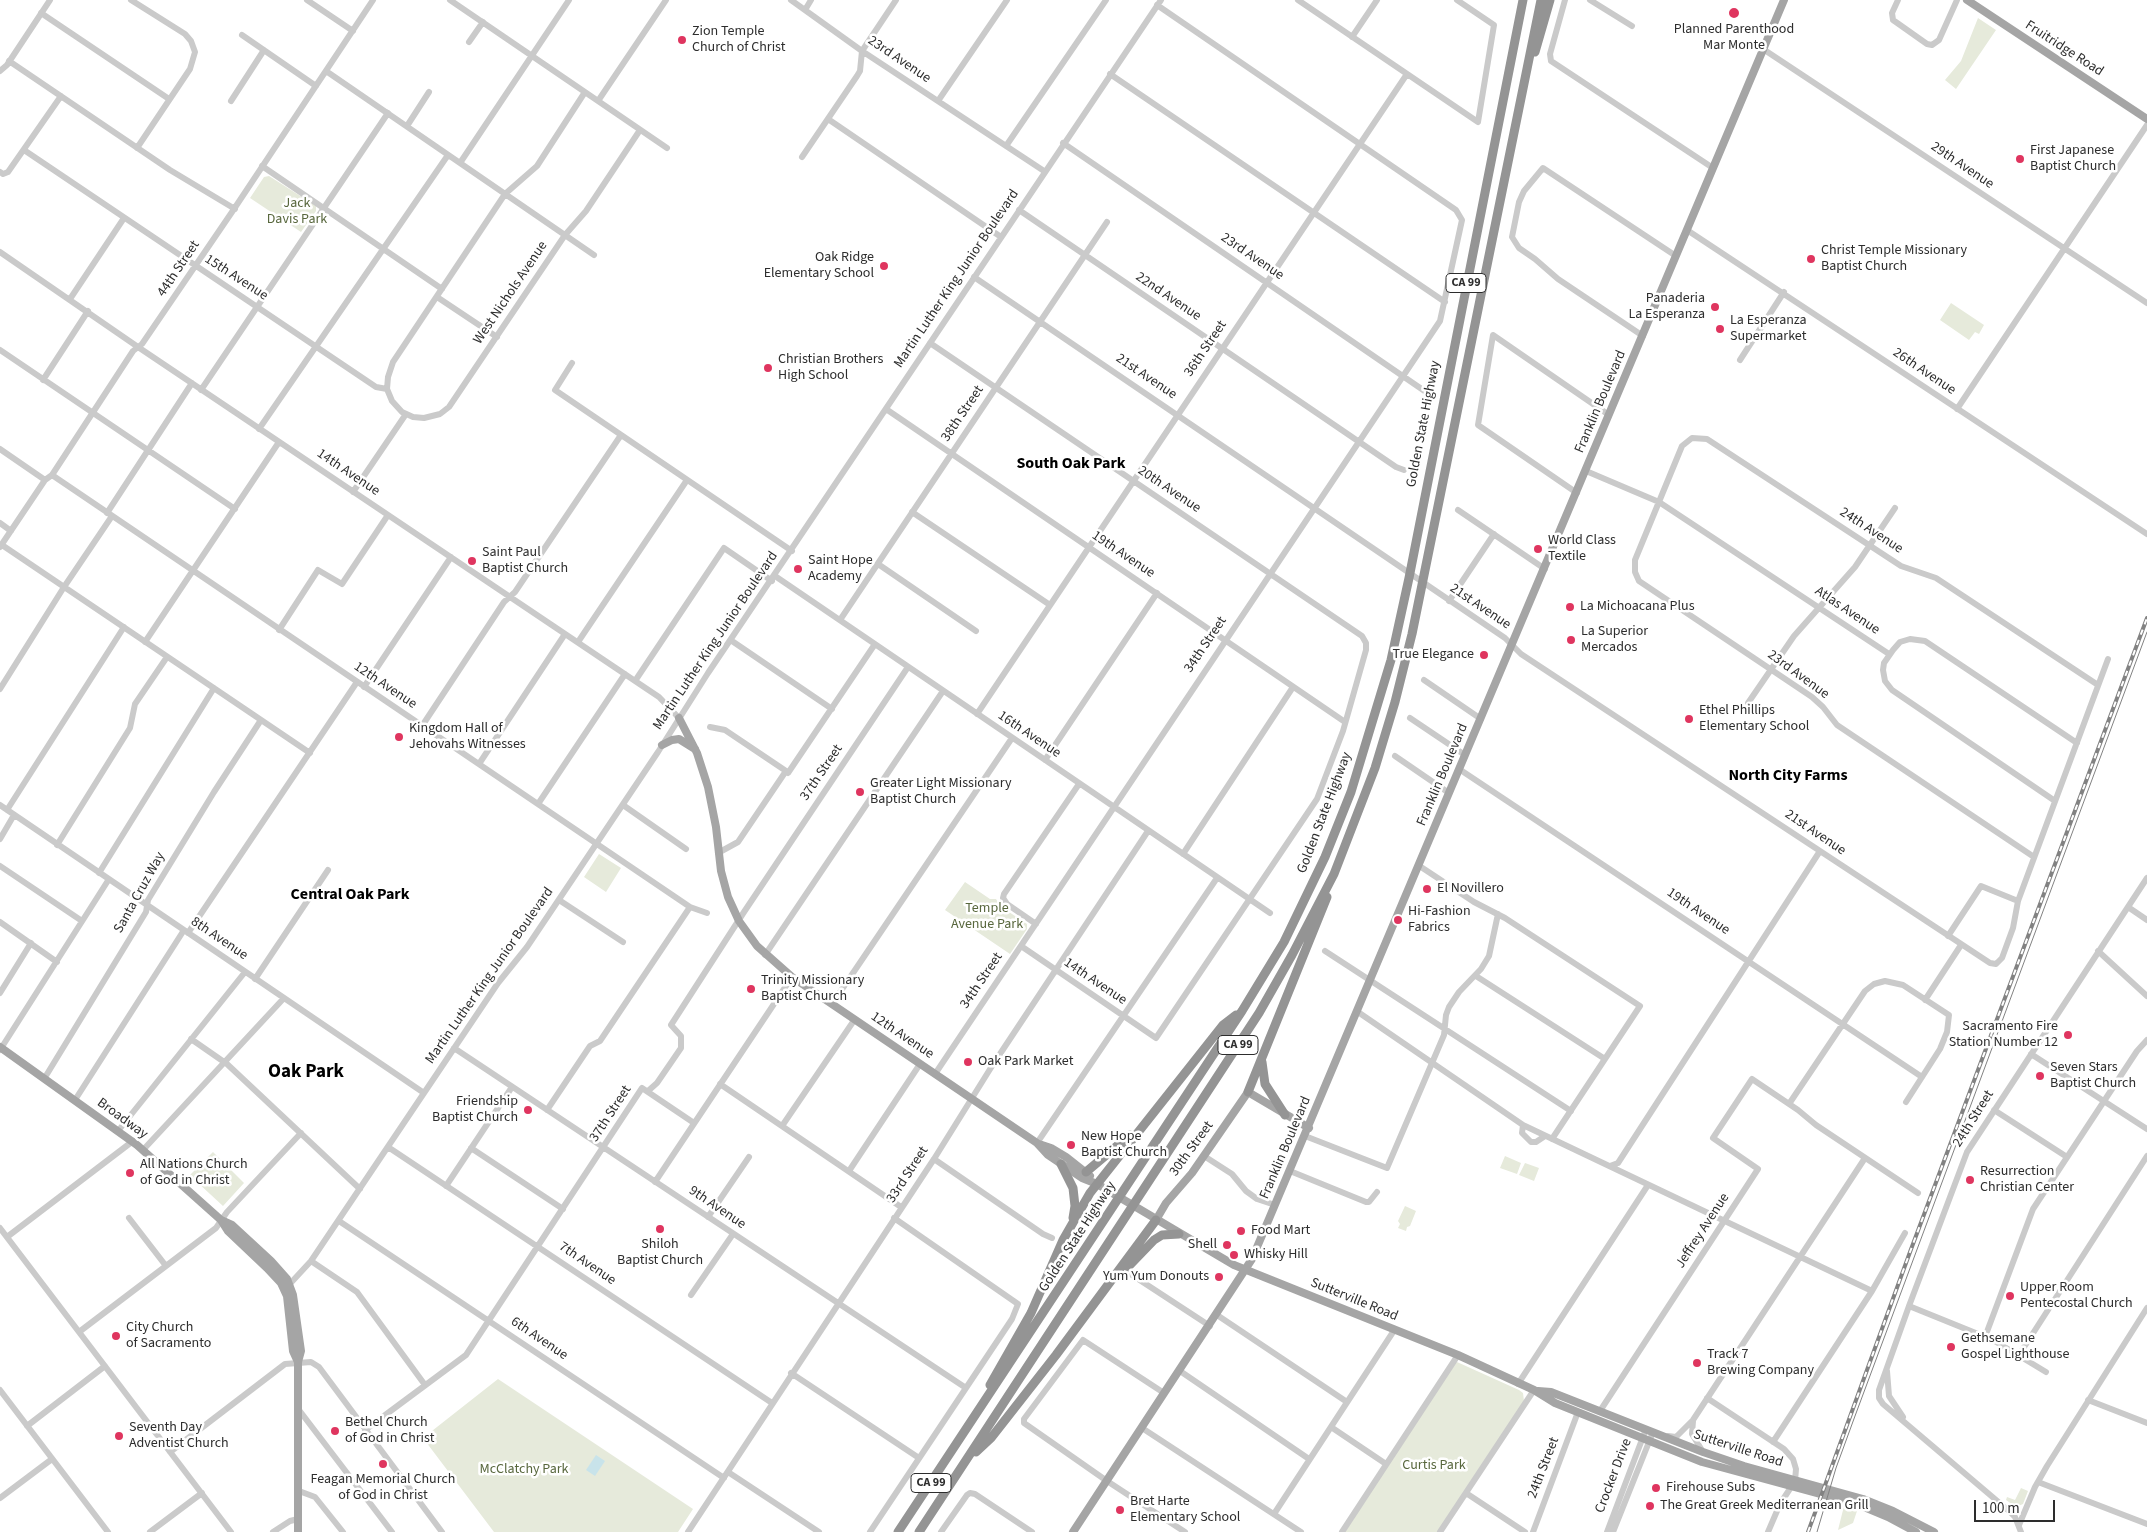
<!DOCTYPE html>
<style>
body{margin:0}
#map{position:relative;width:2147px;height:1532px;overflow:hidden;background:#fff;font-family:"Source Sans 3",sans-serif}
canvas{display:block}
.scale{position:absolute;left:1974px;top:1500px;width:81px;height:22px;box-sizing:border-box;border:2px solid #2d2d2d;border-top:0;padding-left:6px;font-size:15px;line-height:18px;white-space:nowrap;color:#2d2d2d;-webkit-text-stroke:4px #fff;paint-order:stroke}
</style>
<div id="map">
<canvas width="2147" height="1532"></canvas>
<div class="scale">100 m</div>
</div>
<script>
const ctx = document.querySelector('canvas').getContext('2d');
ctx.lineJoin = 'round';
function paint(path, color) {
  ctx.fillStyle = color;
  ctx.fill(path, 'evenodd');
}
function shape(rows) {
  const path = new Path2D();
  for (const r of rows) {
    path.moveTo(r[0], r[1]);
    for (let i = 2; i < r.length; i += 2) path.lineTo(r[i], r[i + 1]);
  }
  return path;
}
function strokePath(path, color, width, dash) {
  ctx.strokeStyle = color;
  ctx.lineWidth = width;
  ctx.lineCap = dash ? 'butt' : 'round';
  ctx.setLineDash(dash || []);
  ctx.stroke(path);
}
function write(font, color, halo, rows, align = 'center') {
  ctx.font = font + ' "Source Sans 3",sans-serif';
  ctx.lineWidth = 5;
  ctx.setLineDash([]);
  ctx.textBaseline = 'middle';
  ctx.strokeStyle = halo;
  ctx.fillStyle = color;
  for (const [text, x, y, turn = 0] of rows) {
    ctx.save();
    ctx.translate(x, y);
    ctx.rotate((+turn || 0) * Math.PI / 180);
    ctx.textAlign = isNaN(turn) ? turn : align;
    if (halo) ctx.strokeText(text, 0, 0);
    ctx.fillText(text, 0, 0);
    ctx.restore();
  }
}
paint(shape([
 [1978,18,1996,30,1956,89,1945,80,1961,61],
 [269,176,316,206,316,211,301,232,250,198,264,177],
 [1951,303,1984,325,1979,334,1975,332,1969,340,1940,320],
 [599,854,621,868,606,892,584,877],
 [965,882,990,899,996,899,1000,906,1027,924,1027,929,1010,954,945,910],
 [213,1152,244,1183,223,1206,197,1182,188,1177],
 [1505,1156,1521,1163,1517,1174,1500,1168],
 [1525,1163,1539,1168,1534,1181,1519,1175],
 [1405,1206,1416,1211,1410,1226,1407,1227,1406,1231,1398,1228,1400,1224,1398,1221],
 [1457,1362,1519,1390,1523,1393,1524,1401,1438,1532,1345,1532,1454,1364],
 [498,1379,693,1509,678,1532,494,1532,423,1438],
 [2021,1488,2028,1491,2023,1504,2016,1507,2006,1500,2007,1497,2015,1500],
 [1844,1506,1857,1511,1853,1523,1838,1530]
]), '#e6eadb');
paint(shape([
 [596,1455,605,1461,595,1476,586,1470]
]), '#c8e3ea');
strokePath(shape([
 [131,0,185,34,191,41,195,52,190,69,137,148],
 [307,0,353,31],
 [450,0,667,148],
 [791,0,862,51,1044,171],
 [1298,0,1478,122,1494,25,1457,0],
 [1565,0,1550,54,1551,61,1713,168],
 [1590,0,1632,26],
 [1898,0,1892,13,1893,20,1927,44,1932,45,1939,40,1957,0],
 [805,10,811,0],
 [41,13,169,99],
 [242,35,316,86],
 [1352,37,1377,0],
 [469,42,483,22],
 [1763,49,2147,303],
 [9,61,170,170,235,209],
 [0,71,7,65,50,0],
 [326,71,594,255],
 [1110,74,1445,302],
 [585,92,537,166,505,194,393,362,388,377,387,389,392,401,402,412,413,417,424,418,440,414,449,407,565,235,586,211,640,130],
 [231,101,264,50],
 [598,101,666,0],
 [938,101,1007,0],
 [828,119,1001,237],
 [407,126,429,92],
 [1063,143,1426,392],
 [1006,146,1106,0],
 [24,150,376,387,387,389],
 [802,157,857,76,860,71,862,51,896,0],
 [460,163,569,0],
 [262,166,442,289],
 [0,172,3,174,8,172,61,96],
 [1019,210,1396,467,1404,470],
 [1687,230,2147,534],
 [0,252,138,347,650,691,659,697,679,718],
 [974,277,1505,638,1521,654,1990,963,1996,964,2002,958,2013,928,2018,901,2108,659],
 [437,297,497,337],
 [70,299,124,218],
 [1643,336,1558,279,1535,259,1519,248,1512,237,1519,202,1524,191,1543,168,1676,256],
 [930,343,1362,636,1366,643,1366,650,1343,731,1317,799,1156,1038,1021,946],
 [0,350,235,509],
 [1740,360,1784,292],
 [572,363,555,390,792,551],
 [43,380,88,311],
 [201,390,388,113],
 [886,409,1345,722],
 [1957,409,2147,125],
 [259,429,448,155],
 [0,449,45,480],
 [1586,471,1659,502,1889,654],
 [52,475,690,907,707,913],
 [353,492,406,414],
 [1577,493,1478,425,1493,335,1609,415],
 [1458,510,1545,569],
 [912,512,1050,605],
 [107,513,192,383],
 [0,523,11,531],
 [2,545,310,753],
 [0,547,45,480,52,475,133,351,142,344,232,212,373,0],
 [878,564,976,631],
 [775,576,1270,913],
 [1449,601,1494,534],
 [840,620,1107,222],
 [279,630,318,570,342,584,388,515],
 [732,641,832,709],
 [145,642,279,442],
 [578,642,687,480],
 [1424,680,1481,719],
 [635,681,724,548,772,581],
 [364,687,451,557],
 [0,689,64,587,112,516],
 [1748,703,1794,636,1855,567,1895,508],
 [977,714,1407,74],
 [1410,718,1465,755],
 [422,726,504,602,515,592,621,435],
 [710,727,725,730,786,771],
 [1395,756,1449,793],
 [1045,760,1157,593],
 [479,764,565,634],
 [1459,769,1922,1077],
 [2055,801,1892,690,1885,681,1883,670,1884,663,1893,650,1900,642,1910,639,1925,641,2077,743],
 [538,804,625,674],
 [0,805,424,1093],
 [623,805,686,849],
 [7,810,124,627],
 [0,839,14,815],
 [57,845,130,728,135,704,167,657],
 [718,853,738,842,786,771,788,773,875,644],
 [1183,854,1293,687],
 [2034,857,1837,725,1823,707,1812,697,1639,581,1635,572,1635,560,1682,446,1692,438,1707,439,1901,566,1936,578,2098,685],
 [1418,865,1474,902,1505,918,1640,1006,1552,1139],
 [0,866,82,921],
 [99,873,214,688],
 [559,900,623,942],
 [2128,907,2147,920],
 [0,922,57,962],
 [1036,924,1007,904,1003,898,1004,894,1079,784],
 [188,933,357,682],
 [1948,936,1981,886,2018,901],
 [1325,951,1571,1111],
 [2098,951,2147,996],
 [765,955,943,691],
 [1476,976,1605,1059],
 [255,979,328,870],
 [0,993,31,943],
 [1925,1000,1961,945],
 [832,1004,1012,738],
 [1358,1012,1523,1125,1872,1291],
 [191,1039,227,1064,360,1189],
 [454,1048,966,1388],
 [0,1050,109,879],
 [2031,1054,2147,1129],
 [935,1074,1440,321,1462,220,1456,210,1157,5],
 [44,1079,146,912,148,900,214,792,261,720],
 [720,1084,901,1207],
 [648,1091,657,1083,681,1048,681,1036,671,1025,744,912,908,667],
 [75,1100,184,930],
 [1789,1104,1865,991,1874,984,1885,981,1903,985,1949,1015,1947,1032,1940,1049,1906,1102],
 [547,1110,590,1046,600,1041,690,907],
 [1994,1110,2067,1157],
 [1523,1125,1522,1133,1531,1142,1536,1142,1545,1136],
 [782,1126,855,1019],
 [118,1131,245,972],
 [1305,1136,1387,1168,1444,1035,1446,1015,1449,1007,1459,992,1481,969,1489,956,1498,914],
 [1037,1143,1217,878],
 [388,1147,772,1403],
 [471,1148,563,1209],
 [143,1150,284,998],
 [1204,1156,1232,1174,1246,1191,1257,1199,1275,1205],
 [934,1159,1043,1234,1052,1238],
 [1610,1166,1618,1163,1820,851],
 [849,1171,920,1064],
 [1290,1171,1366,1202,1369,1202,1377,1192],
 [655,1182,792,977],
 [446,1186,512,1087],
 [708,1217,749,1157],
 [129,1218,166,1266],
 [339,1221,724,1478],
 [0,1228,231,1532],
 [7,1237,133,1141],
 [311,1261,357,1292,425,1385],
 [1132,1275,1210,1326],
 [287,1287,311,1261,498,983,527,947,658,752,708,673,1161,0],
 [691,1295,733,1234],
 [1909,1306,1993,1340,2046,1372],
 [1217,1315,1347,1402],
 [79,1332,216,1228,227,1212,301,1133],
 [1985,1337,2033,1209,2137,1051,2147,1040],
 [2019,1355,2147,1156],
 [1180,1371,1309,1459],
 [1887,1371,1889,1396,1903,1417],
 [791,1373,919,1458],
 [1518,1384,1648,1185],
 [0,1390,108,1532],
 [1164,1393,1083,1340,1024,1419,1024,1423,1107,1481,1185,1532],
 [1707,1398,1784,1449,1793,1459,1796,1469,1795,1481,1780,1504,1768,1532],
 [2088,1400,2147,1423],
 [299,1410,392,1532],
 [1600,1411,1758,1169,1713,1138,1752,1079,1798,1110,1816,1125,1918,1193],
 [1693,1421,1692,1434,1703,1452],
 [27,1426,105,1366],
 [1331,1427,1386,1464],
 [1142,1428,1301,1532],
 [365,1430,466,1355,642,1088,694,1123],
 [1668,1436,1676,1437,1693,1420,1865,1158],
 [1773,1442,1872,1291,1905,1233],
 [170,1452,285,1364,311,1362,319,1367,442,1532],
 [728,1472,819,1532],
 [2038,1482,2147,1524],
 [299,1491,315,1497,343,1532],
 [1466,1493,1525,1532],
 [0,1498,52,1459],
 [1274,1514,1395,1329],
 [2019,1525,2035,1487,2047,1466,2147,1308],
 [150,1532,202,1493],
 [273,1532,290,1521,298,1519],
 [688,1532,934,1159,992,1066,1148,831],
 [870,1532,1012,1319,1018,1304,894,1218],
 [941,1532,967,1495,970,1493,975,1494,1032,1532],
 [1342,1532,1458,1355],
 [1440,1532,1534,1390],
 [1533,1532,1578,1412],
 [1607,1532,1646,1429],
 [1613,1532,1653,1432],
 [2021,1532,2015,1517,2009,1511,1883,1404,1879,1398,1879,1390,1909,1306,1967,1152,2147,878]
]), '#cacaca', 6);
strokePath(shape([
 [1967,0,2147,119],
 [679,718,697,753,708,787,716,827,721,871,728,897,739,921,757,946,792,977,1037,1143,1048,1155,1082,1178,1097,1184,1234,1265,1458,1355,1534,1390,1555,1403,1702,1462,1857,1504,1888,1517,1916,1532],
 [662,745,672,740,679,739,695,749],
 [0,1047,137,1145,221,1220,228,1231,267,1268,281,1283,287,1296,293,1351,298,1362],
 [1039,1144,1051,1148,1066,1157,1090,1176],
 [221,1220,232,1225,271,1261,287,1279,293,1295,301,1351,298,1362,298,1532],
 [1156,1220,1166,1203,1192,1173,1248,1092,1309,1128],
 [1538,1391,1551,1392,1703,1452,1744,1466,1863,1499,1893,1511,1934,1532],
 [1073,1532,1252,1259,1784,0]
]), '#a5a5a5', 8);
strokePath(shape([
 [1535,52,1550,0],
 [1262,1062,1265,1084,1285,1115],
 [1248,1092,1327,897],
 [1061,1164,1073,1188,1075,1206,1073,1218],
 [1086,1172,1130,1135],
 [1128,1267,1154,1240,1162,1235,1179,1234],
 [990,1385,1031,1313,1063,1240,1090,1193,1223,1025,1236,1015],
 [976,1452,991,1438,1056,1355,1156,1220],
 [898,1532,1242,1011,1284,942,1325,857,1351,792,1391,660,1409,578,1523,0],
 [919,1532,1259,1013,1292,955,1334,874,1375,768,1395,702,1412,634,1541,0]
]), '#949494', 9);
strokePath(shape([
 [1817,1532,1836,1468,1855,1416,2147,632]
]), '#828282', 1);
const rail = shape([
 [1808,1532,1910,1252,2147,618]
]);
strokePath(rail, '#828282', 4);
strokePath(rail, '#fff', 2, [5.5]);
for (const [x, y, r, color] of [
 [1734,13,6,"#df355f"],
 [682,40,5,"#df355f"],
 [2020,159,5,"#df355f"],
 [1811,259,5,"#df355f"],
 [884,266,5,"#df355f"],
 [1715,307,5,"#df355f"],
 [1720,329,5,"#df355f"],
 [768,368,5,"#df355f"],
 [1538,549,5,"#df355f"],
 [472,561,5,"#df355f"],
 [798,569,5,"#df355f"],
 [1570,607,5,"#df355f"],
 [1571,640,5,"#df355f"],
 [1484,655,5,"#df355f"],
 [1689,719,5,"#df355f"],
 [399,737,5,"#df355f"],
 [860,792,5,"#df355f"],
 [1427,889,5,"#df355f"],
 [1398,920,5,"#df355f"],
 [751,989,5,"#df355f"],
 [2068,1035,5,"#df355f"],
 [968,1062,5,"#df355f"],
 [2040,1076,5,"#df355f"],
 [528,1110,5,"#df355f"],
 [1071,1145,5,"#df355f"],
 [130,1173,5,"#df355f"],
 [1970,1180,5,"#df355f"],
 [660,1229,5,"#df355f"],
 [1241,1231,5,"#df355f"],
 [1227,1245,5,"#df355f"],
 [1234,1255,5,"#df355f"],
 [1219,1277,5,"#df355f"],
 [2010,1296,5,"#df355f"],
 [116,1336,5,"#df355f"],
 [1951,1347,5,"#df355f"],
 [1697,1363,5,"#df355f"],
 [335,1431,5,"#df355f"],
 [119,1436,5,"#df355f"],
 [383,1464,5,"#df355f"],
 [1656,1488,5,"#df355f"],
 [1650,1506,5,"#df355f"],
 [1120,1510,5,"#df355f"]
]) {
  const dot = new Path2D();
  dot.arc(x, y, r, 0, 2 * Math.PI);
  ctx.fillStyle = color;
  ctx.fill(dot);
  strokePath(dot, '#fff', 2);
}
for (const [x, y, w] of [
 [1466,283,40],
 [1238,1045,40],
 [931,1483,40]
]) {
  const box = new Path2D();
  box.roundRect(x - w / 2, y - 9.5, w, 19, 4);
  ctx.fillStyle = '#fff';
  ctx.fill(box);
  strokePath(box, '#2d2d2d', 1);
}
write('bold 12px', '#2d2d2d', null, [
 ["CA 99",1466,283],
 ["CA 99",1238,1045],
 ["CA 99",931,1483]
]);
write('14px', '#2d2d2d', '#fff', [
 ["Planned Parenthood",1734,30,"center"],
 ["Mar Monte",1734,46,"center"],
 ["Zion Temple",692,32],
 ["Church of Christ",692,48],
 ["First Japanese",2030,151],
 ["Baptist Church",2030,167],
 ["Christ Temple Missionary",1821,251],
 ["Baptist Church",1821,267],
 ["Oak Ridge",874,258,"right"],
 ["Elementary School",874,274,"right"],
 ["Panaderia",1705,299,"right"],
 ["La Esperanza",1705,315,"right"],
 ["La Esperanza",1730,321],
 ["Supermarket",1730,337],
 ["Christian Brothers",778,360],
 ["High School",778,376],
 ["World Class",1548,541],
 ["Textile",1548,557],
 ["Saint Paul",482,553],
 ["Baptist Church",482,569],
 ["Saint Hope",808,561],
 ["Academy",808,577],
 ["La Michoacana Plus",1580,607],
 ["La Superior",1581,632],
 ["Mercados",1581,648],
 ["True Elegance",1474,655,"right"],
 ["Ethel Phillips",1699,711],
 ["Elementary School",1699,727],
 ["Kingdom Hall of",409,729],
 ["Jehovahs Witnesses",409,745],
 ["Greater Light Missionary",870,784],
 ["Baptist Church",870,800],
 ["El Novillero",1437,889],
 ["Hi-Fashion",1408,912],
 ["Fabrics",1408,928],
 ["Trinity Missionary",761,981],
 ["Baptist Church",761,997],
 ["Sacramento Fire",2058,1027,"right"],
 ["Station Number 12",2058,1043,"right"],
 ["Oak Park Market",978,1062],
 ["Seven Stars",2050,1068],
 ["Baptist Church",2050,1084],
 ["Friendship",518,1102,"right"],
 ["Baptist Church",518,1118,"right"],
 ["New Hope",1081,1137],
 ["Baptist Church",1081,1153],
 ["All Nations Church",140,1165],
 ["of God in Christ",140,1181],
 ["Resurrection",1980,1172],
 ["Christian Center",1980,1188],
 ["Food Mart",1251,1231],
 ["Shiloh",660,1245,"center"],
 ["Baptist Church",660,1261,"center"],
 ["Shell",1217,1245,"right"],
 ["Whisky Hill",1244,1255],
 ["Yum Yum Donouts",1209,1277,"right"],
 ["Upper Room",2020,1288],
 ["Pentecostal Church",2020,1304],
 ["City Church",126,1328],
 ["of Sacramento",126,1344],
 ["Gethsemane",1961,1339],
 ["Gospel Lighthouse",1961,1355],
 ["Track 7",1707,1355],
 ["Brewing Company",1707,1371],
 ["Bethel Church",345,1423],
 ["of God in Christ",345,1439],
 ["Seventh Day",129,1428],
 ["Adventist Church",129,1444],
 ["Feagan Memorial Church",383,1480,"center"],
 ["of God in Christ",383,1496,"center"],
 ["Firehouse Subs",1666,1488],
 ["Bret Harte",1130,1502],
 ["Elementary School",1130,1518],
 ["The Great Greek Mediterranean Grill",1660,1506]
], 'left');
write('14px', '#2d2d2d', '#fff', [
 ["Fruitridge Road",2064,49,33],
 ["23rd Avenue",899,60,34],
 ["29th Avenue",1962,166,34],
 ["23rd Avenue",1252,257,34],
 ["44th Street",179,269,-56],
 ["15th Avenue",236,278,33],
 ["Martin Luther King Junior Boulevard",957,279,-56],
 ["West Nichols Avenue",511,293,-56],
 ["22nd Avenue",1168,297,34],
 ["36th Street",1206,349,-56],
 ["26th Avenue",1924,372,34],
 ["21st Avenue",1146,377,34],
 ["Franklin Boulevard",1601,402,-67],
 ["38th Street",963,414,-56],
 ["Golden State Highway",1424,424,-79],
 ["14th Avenue",348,473,34],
 ["20th Avenue",1169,490,34],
 ["24th Avenue",1871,531,33],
 ["19th Avenue",1123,555,34],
 ["21st Avenue",1480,607,34],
 ["Atlas Avenue",1847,611,34],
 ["Martin Luther King Junior Boulevard",716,641,-56],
 ["34th Street",1206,645,-56],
 ["23rd Avenue",1798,675,36],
 ["12th Avenue",385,686,34],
 ["16th Avenue",1029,735,34],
 ["37th Street",822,773,-56],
 ["Franklin Boulevard",1443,775,-67],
 ["Golden State Highway",1325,813,-69],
 ["21st Avenue",1815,833,34],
 ["Santa Cruz Way",140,893,-61],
 ["19th Avenue",1698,912,34],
 ["8th Avenue",219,939,34],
 ["Martin Luther King Junior Boulevard",490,976,-55],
 ["34th Street",982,981,-56],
 ["14th Avenue",1095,982,34],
 ["12th Avenue",902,1036,34],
 ["37th Street",611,1114,-57],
 ["Broadway",122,1119,36],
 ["24th Street",1974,1119,-58],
 ["Franklin Boulevard",1286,1148,-67],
 ["30th Street",1192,1149,-54],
 ["33rd Street",908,1175,-57],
 ["9th Avenue",717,1208,34],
 ["Jeffrey Avenue",1703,1231,-57],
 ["Golden State Highway",1078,1237,-57],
 ["7th Avenue",587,1264,34],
 ["Sutterville Road",1354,1300,22],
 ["6th Avenue",539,1339,34],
 ["Sutterville Road",1738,1449,18],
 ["24th Street",1544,1468,-69],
 ["Crocker Drive",1614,1476,-69]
]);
write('14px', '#58673d', '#fff', [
 ["Jack",297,204],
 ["Davis Park",297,220],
 ["Temple",987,909],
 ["Avenue Park",987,925],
 ["Curtis Park",1434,1466],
 ["McClatchy Park",524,1470]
]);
write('bold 16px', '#000', '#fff', [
 ["South Oak Park",1071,464],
 ["North City Farms",1788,776],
 ["Central Oak Park",350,895]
]);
write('bold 19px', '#000', '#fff', [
 ["Oak Park",306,1073]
]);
</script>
